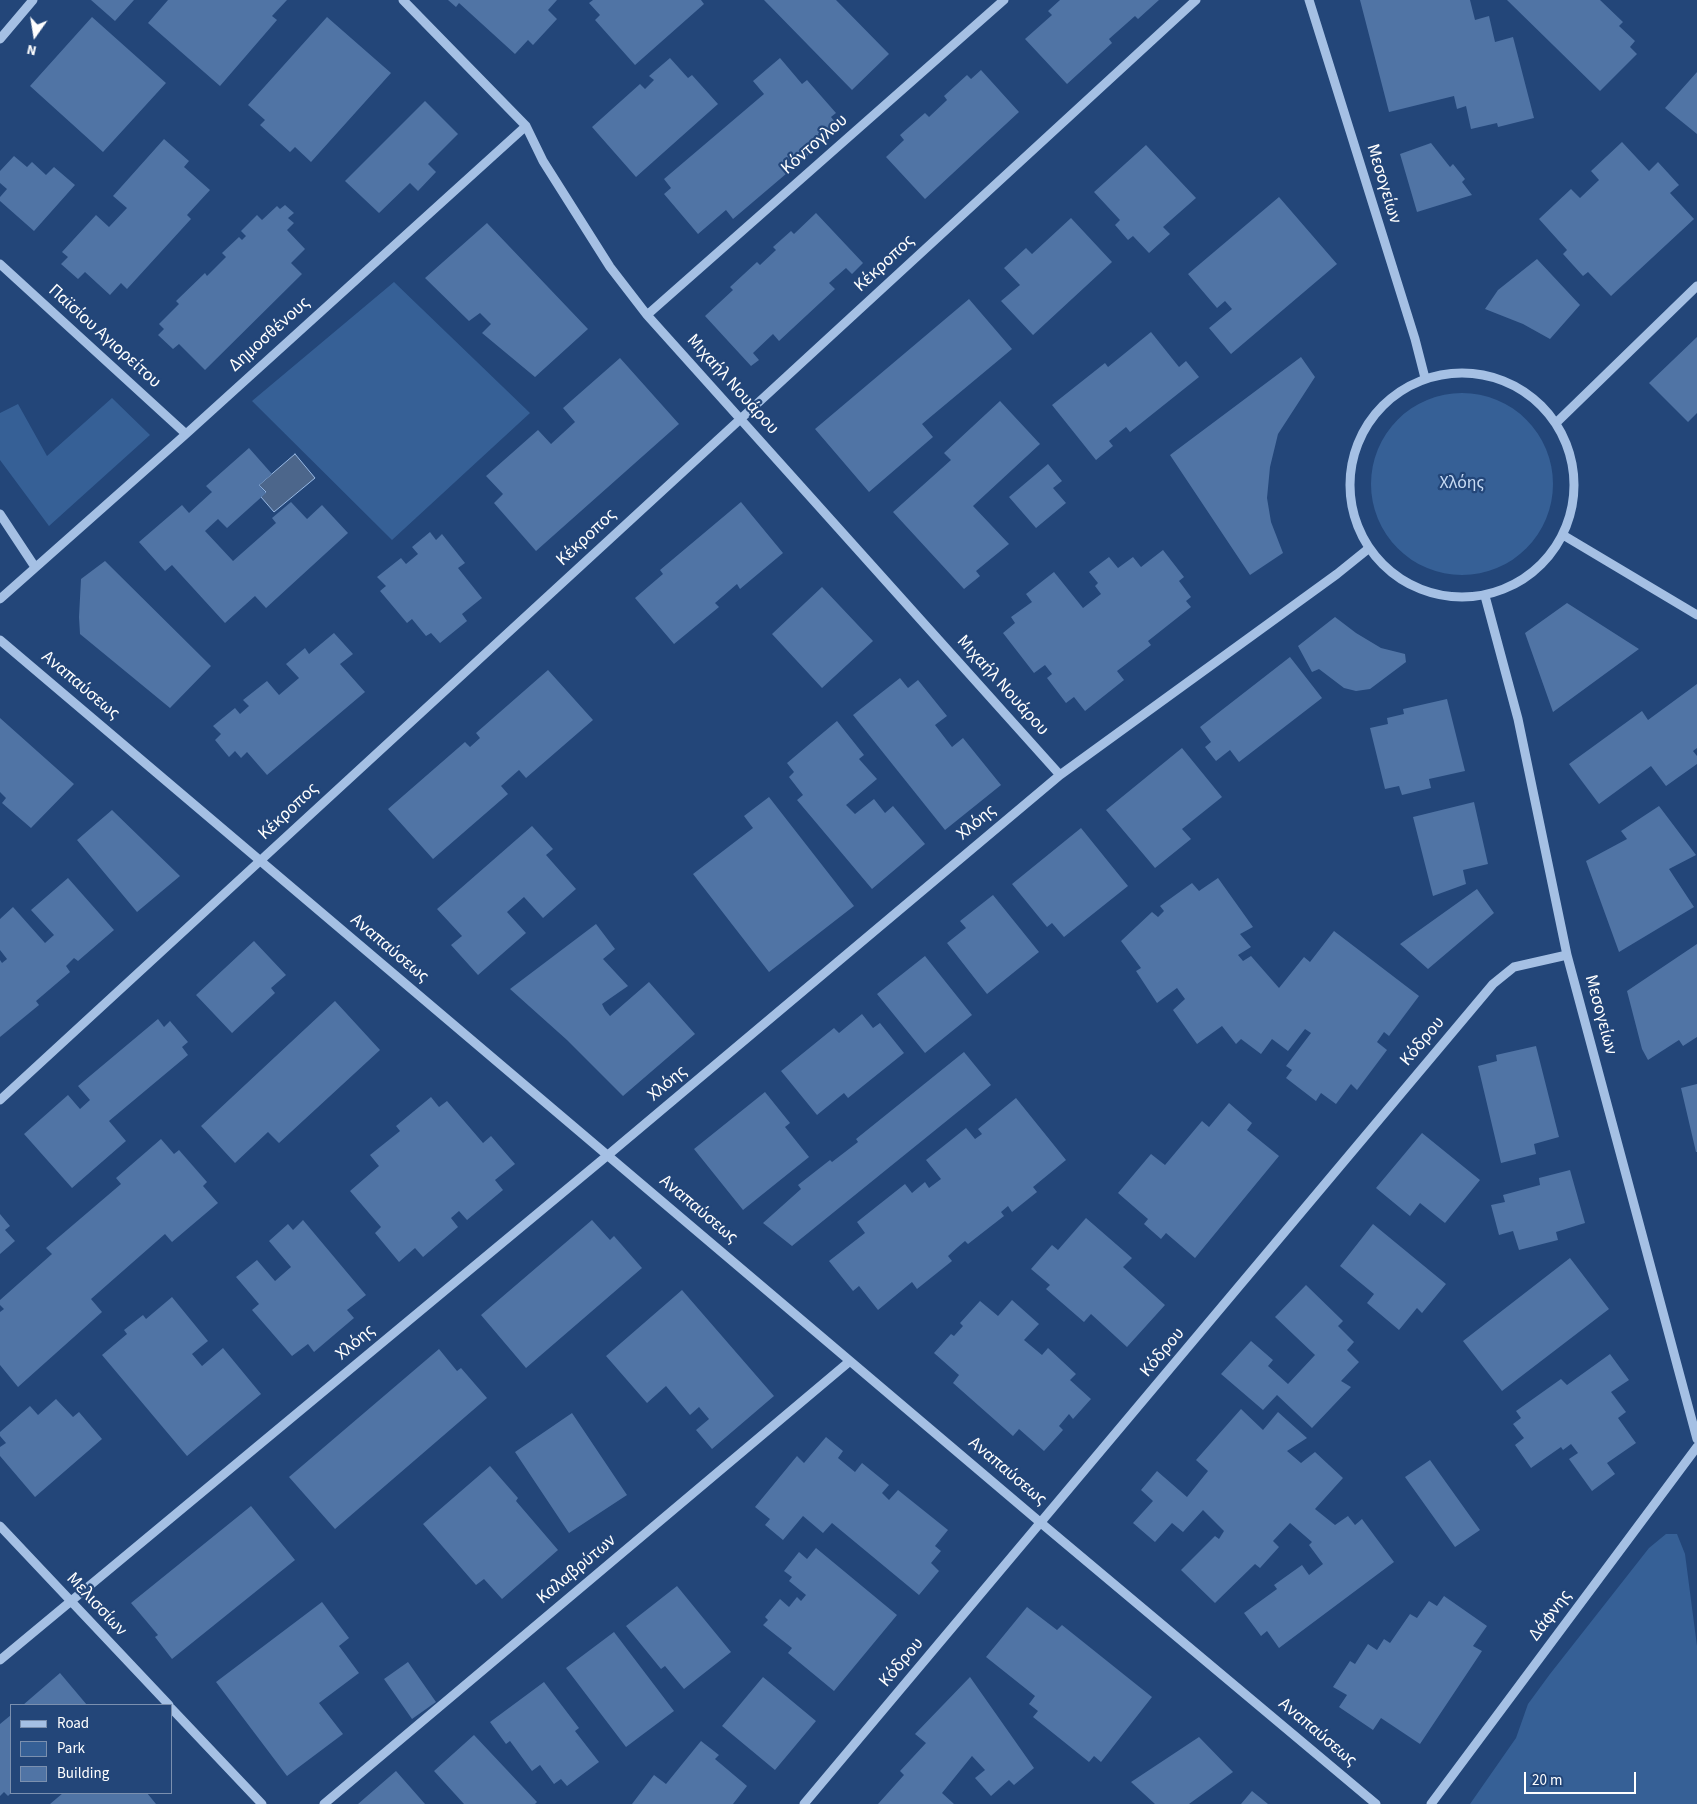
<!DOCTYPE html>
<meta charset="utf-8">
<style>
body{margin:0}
#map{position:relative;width:1697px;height:1804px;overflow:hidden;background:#234679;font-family:"Source Sans 3",sans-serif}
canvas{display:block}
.legend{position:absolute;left:10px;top:1704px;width:162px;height:90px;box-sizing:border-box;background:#234679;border:1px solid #7b90af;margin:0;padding:6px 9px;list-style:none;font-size:15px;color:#fff}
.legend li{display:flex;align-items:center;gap:10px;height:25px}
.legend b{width:25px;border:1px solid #7b90af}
.north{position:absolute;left:10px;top:10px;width:50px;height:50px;-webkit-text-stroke:4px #234679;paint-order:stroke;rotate:193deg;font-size:14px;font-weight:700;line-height:20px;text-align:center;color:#fff}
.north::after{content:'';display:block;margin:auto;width:18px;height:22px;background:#fff;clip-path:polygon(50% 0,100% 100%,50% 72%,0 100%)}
.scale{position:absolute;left:1524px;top:1772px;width:112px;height:22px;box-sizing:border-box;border:2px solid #fff;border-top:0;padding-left:6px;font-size:15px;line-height:18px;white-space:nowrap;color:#fff;-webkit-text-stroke:4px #234679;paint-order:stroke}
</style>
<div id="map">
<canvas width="1697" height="1804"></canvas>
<ul class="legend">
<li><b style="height:6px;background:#a5c0e4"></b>Road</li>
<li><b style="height:14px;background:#366096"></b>Park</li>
<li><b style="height:14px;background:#5074a5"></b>Building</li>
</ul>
<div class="north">N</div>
<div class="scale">20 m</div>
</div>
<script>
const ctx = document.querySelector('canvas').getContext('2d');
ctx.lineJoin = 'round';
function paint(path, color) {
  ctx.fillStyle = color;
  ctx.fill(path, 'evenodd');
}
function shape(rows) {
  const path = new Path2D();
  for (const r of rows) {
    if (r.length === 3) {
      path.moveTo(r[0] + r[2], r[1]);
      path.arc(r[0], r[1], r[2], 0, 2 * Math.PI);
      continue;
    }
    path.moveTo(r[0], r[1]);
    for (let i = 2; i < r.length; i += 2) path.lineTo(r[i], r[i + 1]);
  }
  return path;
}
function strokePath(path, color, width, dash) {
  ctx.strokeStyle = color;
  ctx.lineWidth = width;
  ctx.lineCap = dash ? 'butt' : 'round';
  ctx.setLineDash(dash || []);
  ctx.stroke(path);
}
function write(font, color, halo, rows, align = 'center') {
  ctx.font = font + ' "Source Sans 3",sans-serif';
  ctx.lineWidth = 4.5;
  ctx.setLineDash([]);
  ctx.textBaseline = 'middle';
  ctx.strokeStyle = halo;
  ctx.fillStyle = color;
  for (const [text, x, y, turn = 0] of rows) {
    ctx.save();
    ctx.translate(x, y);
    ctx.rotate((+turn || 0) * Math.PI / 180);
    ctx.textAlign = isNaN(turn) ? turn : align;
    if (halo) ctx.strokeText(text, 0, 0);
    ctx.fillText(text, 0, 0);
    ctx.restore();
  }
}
paint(shape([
 [394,282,530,413,392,540,252,401],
 [1462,484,91],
 [112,398,150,435,49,526,0,460,0,413,18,404,47,456],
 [1666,1534,1677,1534,1685,1554,1697,1646,1697,1804,1470,1804,1516,1738,1528,1704,1550,1674,1649,1548]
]), '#366096');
const water = shape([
 [295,454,315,478,274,512,261,497,266,492,259,485,295,454]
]);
paint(water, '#4c668b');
strokePath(water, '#99bae5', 1);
paint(shape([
 [91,0,134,0,115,21],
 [168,0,287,0,272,16,277,20,220,86,148,23],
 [448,0,557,0,548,10,557,19,533,45,528,40,515,54,459,3,456,7],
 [593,0,701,0,704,4,635,65,595,20,600,15,589,3],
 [764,0,836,0,889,54,852,90],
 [1060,0,1159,0,1138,19,1135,16,1109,39,1112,43,1067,84,1025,39,1052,15,1048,11],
 [1360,0,1470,0,1475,20,1489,16,1495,42,1513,37,1534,118,1498,127,1497,123,1471,129,1466,106,1457,109,1454,96,1389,112],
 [1507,0,1600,0,1623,22,1619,26,1635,41,1630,47,1637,54,1600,91],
 [92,17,166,83,103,152,30,86],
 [327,17,391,73,311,162,295,147,290,152,260,125,265,120,248,105],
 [670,58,688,78,692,75,718,104,636,177,592,127,640,84,645,89,654,80,649,76],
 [780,58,802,84,807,80,836,113,831,117,840,128,733,219,726,210,698,234,664,194,671,188,664,179,764,94,753,81],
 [981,70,1019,112,925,199,886,157,904,140,900,135,925,113,929,117,947,100,944,96,967,75,971,79],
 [1697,72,1697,134,1665,108],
 [425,101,458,134,428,164,436,172,418,191,410,183,379,213,345,181],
 [164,139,189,161,184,167,210,190,187,215,191,219,127,289,121,283,110,295,85,272,78,279,61,264,68,257,62,252,96,215,109,227,127,208,113,196],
 [1622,142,1649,171,1658,162,1679,185,1670,193,1694,219,1611,296,1588,272,1583,276,1563,254,1567,250,1539,219,1571,189,1580,198,1599,180,1591,171],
 [1431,143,1450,167,1453,164,1465,179,1462,182,1472,195,1417,212,1400,154],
 [1146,145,1196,198,1163,227,1170,234,1149,253,1133,236,1128,240,1115,225,1120,220,1094,192],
 [14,156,27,167,32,162,46,175,54,167,75,185,34,231,0,201,0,197,7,189,0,183,0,171],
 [1279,197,1337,264,1231,354,1209,328,1232,309,1225,301,1217,308,1188,274],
 [285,205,294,213,288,218,294,223,287,230,305,249,291,263,302,274,205,370,179,344,173,349,158,335,164,329,159,324,179,304,176,301,205,273,207,276,226,257,222,253,239,237,242,240,246,236,241,231,257,215,262,220,277,206,280,209],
 [816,213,863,263,852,274,846,268,829,283,835,289,779,341,773,334,753,353,759,360,751,366,705,316,733,290,730,287,757,262,760,265,776,250,773,247,791,231,794,234],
 [1071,218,1112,262,1033,335,1001,301,1020,285,1004,268,1026,248,1032,254],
 [487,223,588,329,535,377,482,333,491,324,480,313,469,321,425,278],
 [1537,259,1580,305,1550,339,1523,324,1485,309,1498,290],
 [969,299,1012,349,922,424,933,437,869,492,815,429],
 [1151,332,1179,367,1186,361,1199,377,1130,432,1126,427,1109,441,1113,446,1096,460,1052,405,1105,363,1108,367],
 [1697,337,1697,413,1688,422,1649,383],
 [1301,357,1315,377,1278,434,1270,467,1267,498,1271,522,1283,553,1250,575,1170,455],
 [620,358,679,424,536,551,494,503,503,494,486,476,538,430,551,444,575,422,563,408],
 [1000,401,1040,444,973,506,1009,544,976,571,980,576,964,589,893,512,951,460,944,453],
 [249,448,272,474,259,485,266,493,227,528,218,519,205,531,233,561,276,523,272,518,291,502,307,519,322,505,348,533,266,608,255,596,225,623,172,565,165,571,139,542,182,505,189,513,212,492,206,486],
 [1048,464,1062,481,1053,488,1066,503,1036,528,1009,497],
 [741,502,783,553,740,589,737,584,715,603,719,607,674,644,635,598,663,574,660,570],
 [430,532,436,540,442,534,465,563,458,568,482,598,462,614,467,621,440,643,431,633,426,636,412,619,407,623,380,591,386,586,377,577,401,558,406,564,418,554,412,547],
 [1163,550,1184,577,1179,581,1191,597,1186,601,1191,607,1148,641,1151,645,1117,671,1124,680,1085,711,1074,697,1066,703,1047,678,1052,674,1045,665,1034,673,1003,633,1015,623,1011,617,1032,602,1026,594,1054,572,1083,608,1101,594,1095,586,1098,583,1089,572,1109,557,1118,568,1133,557,1141,567],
 [105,561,211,666,170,708,80,634,79,617,81,579],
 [822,587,873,641,822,688,772,634],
 [1567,603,1639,649,1553,712,1525,633],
 [1335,617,1356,633,1381,648,1405,654,1406,662,1370,689,1356,691,1344,688,1319,669,1312,672,1298,646],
 [334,633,353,654,340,664,365,692,267,775,247,752,241,758,235,751,229,757,215,740,221,734,213,726,235,708,240,714,249,706,243,700,267,681,279,695,299,678,286,664,305,648,309,654],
 [1290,657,1322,698,1239,762,1230,750,1216,761,1205,747,1211,742,1200,727],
 [548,670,593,720,526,778,519,770,501,786,508,794,433,859,388,809,465,742,470,747,480,738,476,733],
 [900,678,908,688,918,680,947,716,935,725,952,747,963,738,1001,785,945,830,853,715],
 [1697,684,1697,748,1693,751,1697,756,1697,764,1666,786,1651,766,1599,804,1569,764,1642,711,1648,720],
 [1447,699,1465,771,1429,779,1431,788,1402,795,1399,786,1385,789,1370,728,1388,724,1387,718,1404,714,1403,709],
 [0,718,74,784,31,828,2,803,6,798,0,792],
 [837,721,864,755,859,759,877,779,846,805,855,814,874,799,885,813,893,806,925,844,872,889,797,800,803,795,789,777,794,772,787,763],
 [1182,748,1222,797,1182,829,1191,839,1155,868,1106,810],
 [769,797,854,906,769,972,693,874,753,828,744,816],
 [1474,802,1488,864,1463,870,1466,884,1433,896,1413,817],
 [1659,806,1696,855,1669,869,1694,907,1619,952,1586,861,1627,839,1621,831],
 [112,810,180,876,137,912,77,840],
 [532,826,553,849,546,855,576,889,543,918,524,897,507,912,526,933,478,975,451,945,462,936,437,909],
 [1081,828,1128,886,1064,937,1052,923,1047,927,1012,884],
 [68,878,114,930,78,961,74,958,66,966,70,972,36,1001,39,1005,0,1037,0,960,2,963,7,959,0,950,0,919,13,907,45,943,54,935,31,910],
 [1218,878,1253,927,1240,934,1251,947,1238,955,1243,961,1251,956,1279,988,1304,957,1310,962,1334,931,1419,996,1389,1036,1384,1032,1377,1042,1387,1050,1357,1090,1351,1084,1336,1104,1321,1093,1316,1101,1286,1078,1292,1070,1286,1066,1311,1033,1305,1029,1288,1051,1272,1039,1261,1054,1241,1039,1236,1044,1222,1026,1197,1044,1173,1010,1185,999,1177,988,1157,1003,1136,971,1141,968,1121,941,1152,912,1158,917,1164,911,1160,906,1192,883,1199,891],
 [1477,889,1494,913,1428,969,1400,944],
 [993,895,1039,952,987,994,947,943,966,928,960,921],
 [596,924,615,949,603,959,628,986,602,1004,605,1010,610,1016,649,982,695,1034,623,1096,567,1040,510,989],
 [254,941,286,975,271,988,275,993,232,1033,196,995],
 [1697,944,1697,1037,1683,1046,1679,1040,1648,1060,1642,1049,1627,991],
 [925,956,972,1015,925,1053,877,994],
 [335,1001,380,1050,279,1143,268,1132,235,1163,201,1126],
 [862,1014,873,1028,880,1023,904,1053,848,1098,844,1093,817,1115,781,1071,834,1028,839,1033],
 [158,1019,164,1027,170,1021,188,1042,182,1047,188,1055,109,1121,126,1141,72,1188,24,1134,68,1095,80,1109,90,1100,78,1086],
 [1536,1046,1559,1137,1534,1144,1536,1154,1501,1163,1478,1066,1497,1061,1496,1055],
 [964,1052,991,1085,792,1246,763,1223,801,1189,798,1185,830,1160,832,1162,858,1142,856,1139],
 [1697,1084,1697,1152,1696,1152,1681,1088],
 [765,1092,790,1123,785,1127,809,1157,743,1210,694,1149],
 [431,1097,439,1107,447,1101,483,1143,491,1136,515,1164,495,1180,503,1190,467,1220,459,1211,451,1218,458,1227,423,1257,415,1248,399,1262,375,1233,381,1227,350,1191,379,1166,370,1155,400,1131,396,1126],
 [1016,1098,1066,1160,1033,1187,1037,1192,1012,1212,1008,1206,1001,1212,1004,1216,968,1244,965,1241,958,1247,948,1256,952,1261,917,1289,912,1282,878,1310,859,1286,853,1291,829,1261,865,1233,857,1222,905,1184,912,1193,925,1182,929,1188,941,1179,926,1160,966,1128,975,1139,982,1134,978,1129],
 [1229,1103,1252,1123,1247,1130,1279,1156,1195,1258,1166,1233,1161,1239,1144,1224,1148,1219,1118,1193,1151,1154,1165,1165,1202,1121,1209,1127],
 [1422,1133,1480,1180,1445,1223,1420,1203,1410,1216,1376,1188],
 [161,1139,174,1154,179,1150,207,1182,203,1186,218,1203,172,1242,165,1234,91,1299,102,1312,18,1387,0,1365,0,1312,4,1309,0,1305,0,1300,52,1254,46,1248,121,1184,116,1178],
 [1570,1170,1585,1223,1556,1232,1558,1240,1519,1250,1513,1231,1499,1235,1491,1205,1505,1202,1503,1195,1540,1185,1539,1178],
 [0,1214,10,1226,5,1230,15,1241,0,1254],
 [1086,1218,1132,1258,1123,1267,1165,1305,1127,1347,1091,1314,1084,1322,1046,1289,1050,1285,1031,1269,1052,1245,1058,1250],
 [303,1220,366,1295,347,1310,354,1318,314,1352,308,1344,292,1356,252,1310,259,1304,236,1277,257,1260,275,1281,291,1267,269,1241,288,1224,293,1230],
 [592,1220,610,1240,614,1236,642,1268,526,1368,481,1315],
 [1373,1224,1446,1284,1422,1313,1417,1308,1399,1330,1367,1303,1374,1294,1340,1266],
 [1570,1258,1609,1309,1502,1391,1463,1341],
 [1306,1285,1343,1321,1338,1326,1354,1342,1347,1350,1359,1362,1341,1381,1351,1387,1312,1428,1277,1395,1263,1410,1221,1374,1251,1341,1273,1360,1268,1366,1288,1384,1315,1355,1275,1317],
 [682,1290,774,1396,712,1449,696,1430,709,1419,699,1407,690,1415,666,1386,647,1403,606,1356],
 [172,1297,208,1341,192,1354,202,1366,223,1348,261,1394,187,1456,102,1355,127,1334,124,1330,143,1315,146,1319],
 [1012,1300,1039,1324,1024,1340,1042,1355,1048,1348,1076,1374,1070,1380,1091,1399,1073,1419,1069,1414,1059,1426,1063,1430,1044,1451,1019,1429,1013,1436,953,1383,959,1375,934,1353,951,1334,954,1336,963,1326,960,1323,980,1301,998,1316],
 [439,1349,457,1371,461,1368,487,1398,335,1529,289,1477],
 [1610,1354,1629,1380,1611,1392,1626,1412,1618,1418,1636,1443,1607,1463,1615,1474,1592,1491,1569,1459,1578,1453,1571,1444,1563,1450,1561,1447,1531,1468,1515,1445,1524,1438,1513,1424,1521,1418,1516,1411,1561,1379,1567,1385],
 [56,1399,73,1417,79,1412,102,1439,35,1497,0,1456,0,1447,6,1443,0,1436,0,1432,30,1406,38,1415],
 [1241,1409,1263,1430,1278,1412,1307,1438,1287,1451,1301,1463,1315,1452,1343,1478,1315,1509,1335,1525,1348,1516,1355,1525,1362,1519,1394,1562,1279,1648,1267,1631,1261,1636,1244,1613,1277,1589,1274,1585,1302,1565,1309,1575,1323,1564,1309,1545,1312,1542,1290,1523,1273,1541,1279,1547,1260,1568,1255,1564,1215,1603,1181,1570,1215,1536,1219,1539,1224,1531,1203,1510,1183,1532,1172,1523,1155,1542,1133,1523,1153,1501,1141,1490,1157,1471,1187,1497,1208,1471,1196,1460],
 [572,1413,627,1495,569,1533,515,1452],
 [826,1437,843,1451,838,1458,855,1472,862,1463,889,1485,882,1493,889,1500,898,1490,948,1530,935,1546,941,1551,931,1563,939,1571,919,1595,832,1523,823,1533,803,1516,783,1540,765,1525,770,1519,755,1507,797,1456,804,1463],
 [1430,1460,1480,1530,1455,1547,1405,1477],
 [490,1466,518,1498,516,1501,558,1550,502,1599,484,1579,476,1585,423,1524],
 [251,1506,295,1560,172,1659,155,1637,158,1635,131,1603],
 [816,1548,897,1615,834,1691,788,1653,792,1648,763,1625,768,1620,765,1617,780,1599,789,1607,797,1597,801,1601,806,1595,789,1581,792,1577,784,1571,799,1552,807,1559],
 [677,1586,731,1652,684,1689,665,1666,661,1669,626,1626],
 [1444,1596,1487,1626,1473,1646,1482,1651,1420,1744,1381,1718,1373,1730,1339,1707,1347,1695,1333,1687,1350,1661,1355,1664,1368,1644,1377,1650,1384,1639,1390,1643,1410,1614,1417,1618,1429,1601,1437,1606],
 [322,1602,349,1638,339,1646,359,1673,319,1703,343,1734,287,1776,216,1682],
 [1027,1607,1057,1630,1062,1625,1152,1697,1101,1762,1094,1756,1089,1762,1033,1717,1038,1711,1029,1704,1035,1696,986,1657],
 [614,1632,674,1711,626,1747,566,1668],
 [408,1662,436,1702,412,1719,384,1679],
 [60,1673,87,1705,23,1705],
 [763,1677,816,1721,775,1770,722,1726],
 [970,1677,1034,1768,1014,1785,1009,1780,991,1796,975,1778,985,1770,972,1756,942,1793,954,1804,878,1804,904,1775,900,1771,926,1743,915,1734],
 [544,1682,579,1728,575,1731,599,1762,567,1786,561,1779,554,1784,540,1765,532,1771,510,1741,506,1744,490,1722],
 [11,1715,11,1793,8,1796,4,1792,0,1796,0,1724],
 [474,1735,537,1802,535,1804,464,1804,434,1771],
 [1199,1737,1233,1772,1189,1804,1155,1804,1131,1782],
 [701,1741,719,1755,715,1759,747,1786,733,1804,632,1804,654,1775,666,1784],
 [396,1771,425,1804,358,1804],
 [1252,1791,1268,1804,1241,1804],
 [63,1793,147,1793,156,1804,50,1804]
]), '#5074a5');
strokePath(shape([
 [403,0,526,126,543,161,610,267,647,315,1060,775],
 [1309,0,1415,339,1425,378],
 [0,39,33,0],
 [0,264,186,434],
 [647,315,1004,0],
 [1462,485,112],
 [1556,423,1697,286],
 [0,514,35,567],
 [1563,535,1697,615],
 [1485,596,1518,719,1567,955,1697,1439],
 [0,599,186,434,526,126],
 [0,640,1041,1523,1376,1804],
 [0,1100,1196,0],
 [0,1526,169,1705],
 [0,1660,608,1155,1060,775,1337,574,1368,549],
 [171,1708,262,1804],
 [324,1804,850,1361],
 [804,1804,1493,984,1514,967,1567,955],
 [1431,1804,1697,1447]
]), '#a5c0e4', 9);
write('18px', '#fff', '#234679', [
 ["Κόντογλου",815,145,-41],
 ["Μεσογείων",1383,184,73],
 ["Κέκροπος",885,264,-43],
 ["Δημοσθένους",270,335,-42],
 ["Παϊσίου Αγιορείτου",104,337,42],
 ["Μιχαήλ Νουάρου",732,385,48],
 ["Κέκροπος",587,538,-43],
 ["Αναπαύσεως",80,686,40],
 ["Μιχαήλ Νουάρου",1002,686,48],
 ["Κέκροπος",289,812,-43],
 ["Χλόης",977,823,-40],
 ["Αναπαύσεως",389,949,40],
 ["Μεσογείων",1600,1015,75],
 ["Κόδρου",1423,1042,-50],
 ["Χλόης",668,1084,-40],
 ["Αναπαύσεως",698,1210,40],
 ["Χλόης",356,1343,-40],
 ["Κόδρου",1163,1353,-50],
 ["Αναπαύσεως",1007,1472,40],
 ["Καλαβρύτων",577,1570,-40],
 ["Μελισσίων",96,1605,47],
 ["Δάφνης",1551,1616,-53],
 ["Κόδρου",902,1663,-50],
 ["Αναπαύσεως",1317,1733,40]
]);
write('18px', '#c7daf3', '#234679', [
 ["Χλόης",1462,484]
]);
</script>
